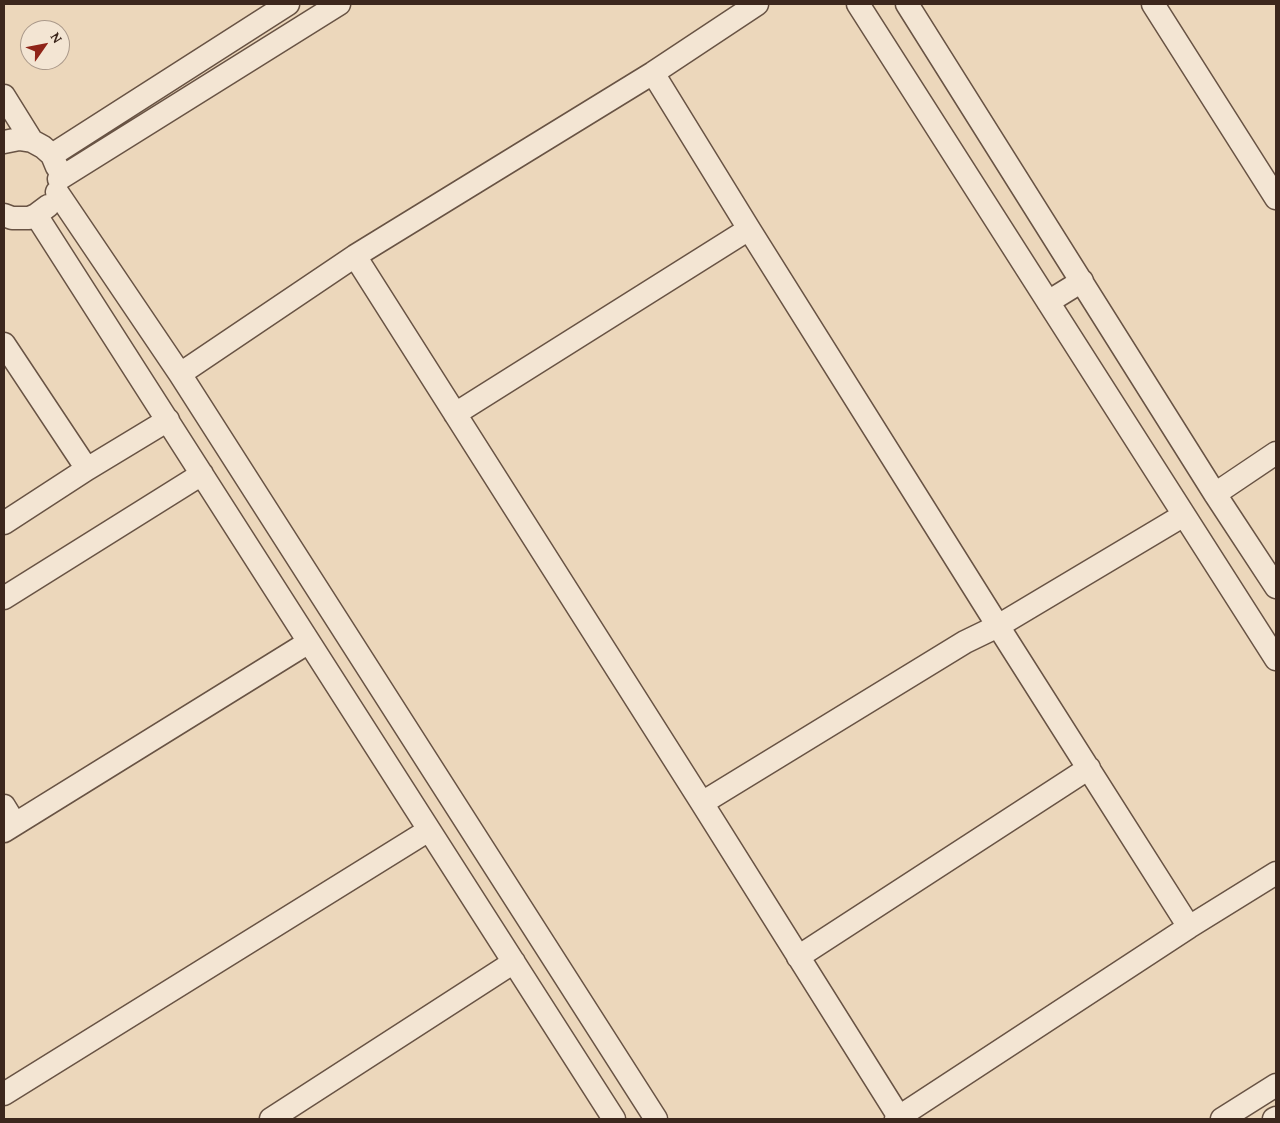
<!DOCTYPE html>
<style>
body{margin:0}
#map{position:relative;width:1280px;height:1123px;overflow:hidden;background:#ecd7bb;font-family:"Gentium Book Plus",serif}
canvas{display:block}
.frame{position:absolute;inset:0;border:5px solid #3c271d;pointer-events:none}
.north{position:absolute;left:20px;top:20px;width:50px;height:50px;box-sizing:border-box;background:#f3e5d3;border:1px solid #aa998a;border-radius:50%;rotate:57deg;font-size:14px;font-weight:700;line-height:20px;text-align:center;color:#3c271d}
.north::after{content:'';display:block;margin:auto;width:18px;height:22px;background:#8f2418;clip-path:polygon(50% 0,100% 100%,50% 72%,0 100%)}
</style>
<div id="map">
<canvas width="1280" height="1123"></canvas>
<div class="frame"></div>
<div class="north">N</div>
</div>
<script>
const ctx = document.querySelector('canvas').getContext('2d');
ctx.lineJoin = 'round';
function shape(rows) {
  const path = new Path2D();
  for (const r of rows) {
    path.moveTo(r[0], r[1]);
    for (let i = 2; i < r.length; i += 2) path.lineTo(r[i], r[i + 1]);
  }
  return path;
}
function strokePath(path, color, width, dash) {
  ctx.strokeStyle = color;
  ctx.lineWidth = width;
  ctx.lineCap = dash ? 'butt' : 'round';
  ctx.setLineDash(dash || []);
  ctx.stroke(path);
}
const street = shape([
 [858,4,1276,659],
 [907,4,1215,494,1276,587],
 [1153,4,1276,198],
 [653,73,749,229,998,626,1189,927],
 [4,96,32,141],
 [4,142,19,139,32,141,43,147,52,155,57,167],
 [52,155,288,4],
 [59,179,339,4],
 [57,192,180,374,656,1119],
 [4,215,12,218,29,218,36,215,48,206],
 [36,215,614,1119],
 [355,256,702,803,899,1117],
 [1048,302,1082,281],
 [4,344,87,469],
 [180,374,355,256,653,73,757,4],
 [455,414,749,229],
 [1215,494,1276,453],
 [4,523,87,469,168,420],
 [4,598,202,474],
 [702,803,965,642,998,626,1184,515],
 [4,806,15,824],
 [4,831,309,642],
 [798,957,1089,768],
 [4,1094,429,830],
 [271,1119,514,962],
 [896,1119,1189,927,1276,873],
 [1222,1119,1276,1085],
 [1274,1119,1276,1118]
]);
strokePath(street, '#685344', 25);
strokePath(street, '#f3e5d3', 22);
</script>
